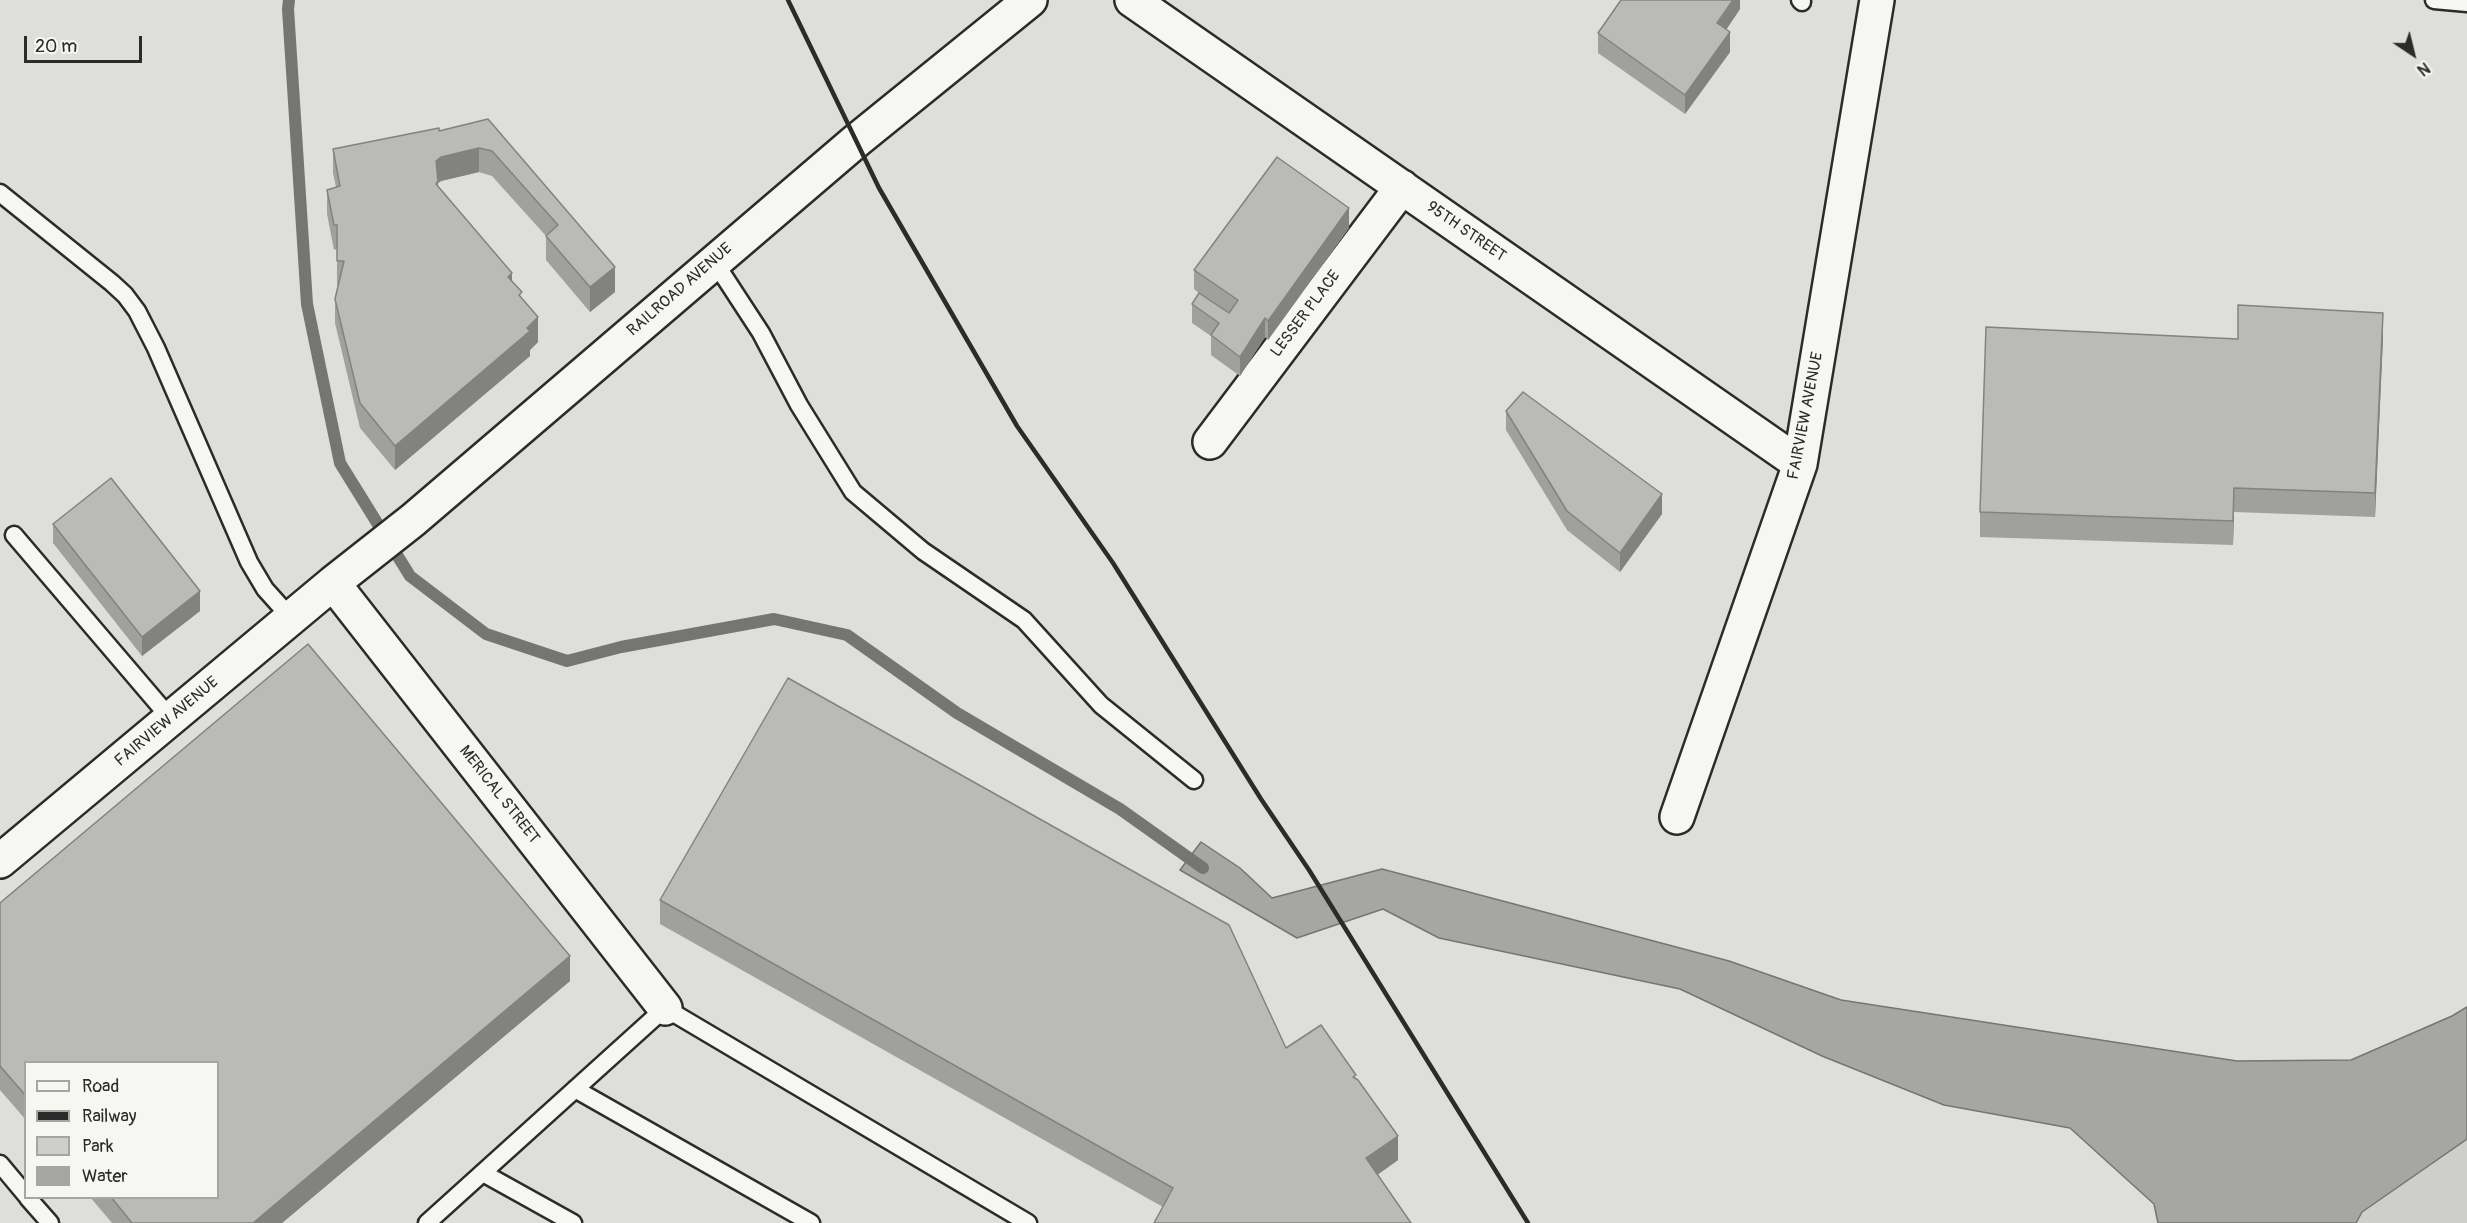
<!DOCTYPE html>
<style>
body{margin:0}
#map{position:relative;width:2467px;height:1223px;overflow:hidden;background:#eeeeea;font-family:Pangolin,sans-serif}
canvas{display:block}
.legend{position:absolute;left:24px;top:1061px;width:195px;height:138px;box-sizing:border-box;background:#f6f6f2;border:2px solid #a5a5a2;margin:0;padding:8px 10px;list-style:none;font-size:18px;color:#2b2b2b}
.legend li{display:flex;align-items:center;gap:12px;height:30px}
.legend b{width:30px;border:2px solid #a5a5a2}
.north{position:absolute;left:2383px;top:24px;width:60px;height:60px;-webkit-text-stroke:4px #f6f6f2;paint-order:stroke;rotate:145deg;font-size:16px;font-weight:700;line-height:24px;text-align:center;color:#2b2b2b}
.north::after{content:'';display:block;margin:auto;width:21px;height:27px;background:#2b2b2b;clip-path:polygon(50% 0,100% 100%,50% 72%,0 100%)}
.scale{position:absolute;left:24px;top:36px;width:118px;height:27px;box-sizing:border-box;border:3px solid #2b2b2b;border-top:0;padding-left:8px;font-size:18px;line-height:21px;white-space:nowrap;color:#2b2b2b;-webkit-text-stroke:4px #f6f6f2;paint-order:stroke}
</style>
<div id="map">
<canvas width="2467" height="1223"></canvas>
<ul class="legend">
<li><b style="height:8px;background:#f6f6f2"></b>Road</li>
<li><b style="height:8px;background:#2b2b2b"></b>Railway</li>
<li><b style="height:16px;background:#cececa"></b>Park</li>
<li><b style="height:16px;background:#a6a6a3"></b>Water</li>
</ul>
<div class="north">N</div>
<div class="scale">20 m</div>
</div>
<script>
const ctx = document.querySelector('canvas').getContext('2d');
ctx.lineJoin = 'round';
function paint(path, color) {
  ctx.fillStyle = color;
  ctx.fill(path, 'evenodd');
}
function shape(rows) {
  const path = new Path2D();
  for (const r of rows) {
    path.moveTo(r[0], r[1]);
    for (let i = 2; i < r.length; i += 2) path.lineTo(r[i], r[i + 1]);
  }
  return path;
}
function strokePath(path, color, width, dash) {
  ctx.strokeStyle = color;
  ctx.lineWidth = width;
  ctx.lineCap = dash ? 'butt' : 'round';
  ctx.setLineDash(dash || []);
  ctx.stroke(path);
}
function write(font, color, halo, rows, align = 'center') {
  ctx.font = font + ' Pangolin,sans-serif';
  ctx.lineWidth = 4.5;
  ctx.setLineDash([]);
  ctx.textBaseline = 'middle';
  ctx.strokeStyle = halo;
  ctx.fillStyle = color;
  for (const [text, x, y, turn = 0] of rows) {
    ctx.save();
    ctx.translate(x, y);
    ctx.rotate((+turn || 0) * Math.PI / 180);
    ctx.textAlign = isNaN(turn) ? turn : align;
    if (halo) ctx.strokeText(text, 0, 0);
    ctx.fillText(text, 0, 0);
    ctx.restore();
  }
}
paint(shape([
 [0,0,2467,0,2467,1223,0,1223],
 [26,1062,218,1062,218,1198,26,1198]
]), '#dededb');
paint(shape([
 [2467,1139,2467,1223,2356,1223,2362,1212]
]), '#cececa');
const water = shape([
 [1201,842,1240,868,1272,898,1382,869,1729,961,1841,1000,2237,1061,2351,1060,2452,1016,2467,1007,2467,1139,2362,1212,2356,1223,2158,1223,2154,1204,2070,1128,1944,1105,1822,1056,1680,989,1439,938,1383,909,1297,938,1180,870,1201,842]
]);
paint(water, '#a6a6a3');
strokePath(water, '#757573', 1.5);
strokePath(shape([
 [289,0,288,9,307,304,340,463,410,576,486,634,567,661,621,647,774,619,847,635,957,713,1120,809,1203,868]
]), '#757573', 12);
const lane = shape([
 [1800,0,1802,2],
 [2434,0,2467,3],
 [0,193,112,283,125,295,137,311,156,348,249,562,265,589,291,618],
 [714,261,761,333,799,405,853,492,923,551,1024,620,1101,705,1194,780],
 [14,535,171,719],
 [575,1089,811,1223],
 [0,1164,26,1195],
 [483,1173,573,1223],
 [28,1198,50,1223],
 [427,1223,665,1008,1028,1223]
]);
const street = shape([
 [1132,0,1800,464],
 [1210,442,1402,187],
 [333,583,665,1008],
 [1677,817,1800,464,1877,0],
 [0,861,333,583,413,520,856,141,1030,0]
]);
strokePath(lane, '#2b2b2b', 21);
strokePath(street, '#2b2b2b', 38);
strokePath(lane, '#f6f6f2', 16);
strokePath(street, '#f6f6f2', 33);
strokePath(shape([
 [788,0,879,188,1017,426,1113,563,1261,799,1309,870,1528,1223]
]), '#2b2b2b', 4.5);
paint(shape([
 [1740,0,1740,9,1726,30,1730,52,1685,114,1598,53,1598,33],
 [488,119,615,292,590,312,546,260,546,236,492,176,479,172,441,181,438,183,438,186,512,281,522,299,538,342,530,350,530,356,395,470,360,428,335,323,335,299,338,285,337,285,337,249,334,250,327,214,327,190,336,187,333,173,333,149,439,131],
 [1349,228,1268,340,1265,337,1240,376,1211,355,1211,336,1192,323,1192,304,1199,293,1194,289,1194,270],
 [2383,337,2375,517,2234,512,2233,545,1980,537,1980,512,2238,339],
 [1506,411,1662,514,1620,572,1567,530,1506,430],
 [53,524,200,611,142,656,53,543],
 [660,900,1286,1048,1356,1079,1398,1160,1377,1175,1163,1207,660,924],
 [0,903,570,981,282,1223,112,1223,90,1197,218,1197,26,1062,26,1120,0,1090]
]), '#a0a09d');
paint(shape([
 [1733,0,1740,0,1740,9,1717,43,1717,23],
 [1730,32,1730,52,1685,114,1685,95],
 [479,148,479,172,441,181,438,183,438,206,436,208,436,161,441,157],
 [1349,208,1349,228,1268,340,1268,321],
 [615,267,615,292,590,312,590,287],
 [512,273,512,297,508,277],
 [2383,313,2383,337,2375,517,2375,493],
 [538,317,538,342,530,350,530,356,395,470,395,446],
 [1265,318,1265,337,1240,376,1240,357],
 [2234,488,2234,512,2233,545,2233,521],
 [1662,494,1662,514,1620,572,1620,553],
 [200,591,200,611,142,656,142,637],
 [570,956,570,981,282,1223,253,1223],
 [1398,1136,1398,1160,1366,1183,1366,1158]
]), '#828280');
const building = shape([
 [1621,0,1733,0,1717,23,1730,32,1685,95,1598,33,1621,0],
 [488,119,615,267,590,287,546,236,558,225,492,151,479,148,441,157,436,161,438,181,436,184,512,273,508,277,522,292,519,295,538,317,527,328,530,331,395,446,360,403,335,299,344,261,337,261,337,225,334,225,327,190,340,186,333,149,439,128,439,131,488,119],
 [1277,157,1349,208,1268,321,1265,318,1240,357,1211,335,1219,323,1192,304,1199,293,1229,313,1238,300,1194,270,1277,157],
 [2238,305,2383,313,2375,493,2234,488,2233,521,1980,512,1986,327,2238,339,2238,305],
 [1523,392,1662,494,1620,553,1567,511,1506,411,1523,392],
 [111,478,200,591,142,637,53,524,111,478],
 [308,644,570,956,253,1223,132,1223,111,1197,218,1197,218,1062,26,1062,26,1096,0,1066,0,903,308,644],
 [788,678,1229,925,1286,1048,1321,1025,1356,1075,1353,1077,1358,1080,1398,1136,1366,1158,1411,1223,1154,1223,1173,1188,660,900,788,678]
]);
paint(building, '#babab7');
strokePath(building, '#828280', 1.5);
write('16px', '#2b2b2b', '#f6f6f2', [
 ["95TH STREET",1466,232,35],
 ["RAILROAD AVENUE",680,290,-41],
 ["LESSER PLACE",1306,314,-53],
 ["FAIRVIEW AVENUE",1806,416,-79],
 ["FAIRVIEW AVENUE",167,722,-40],
 ["MERICAL STREET",499,795,52]
]);
</script>
